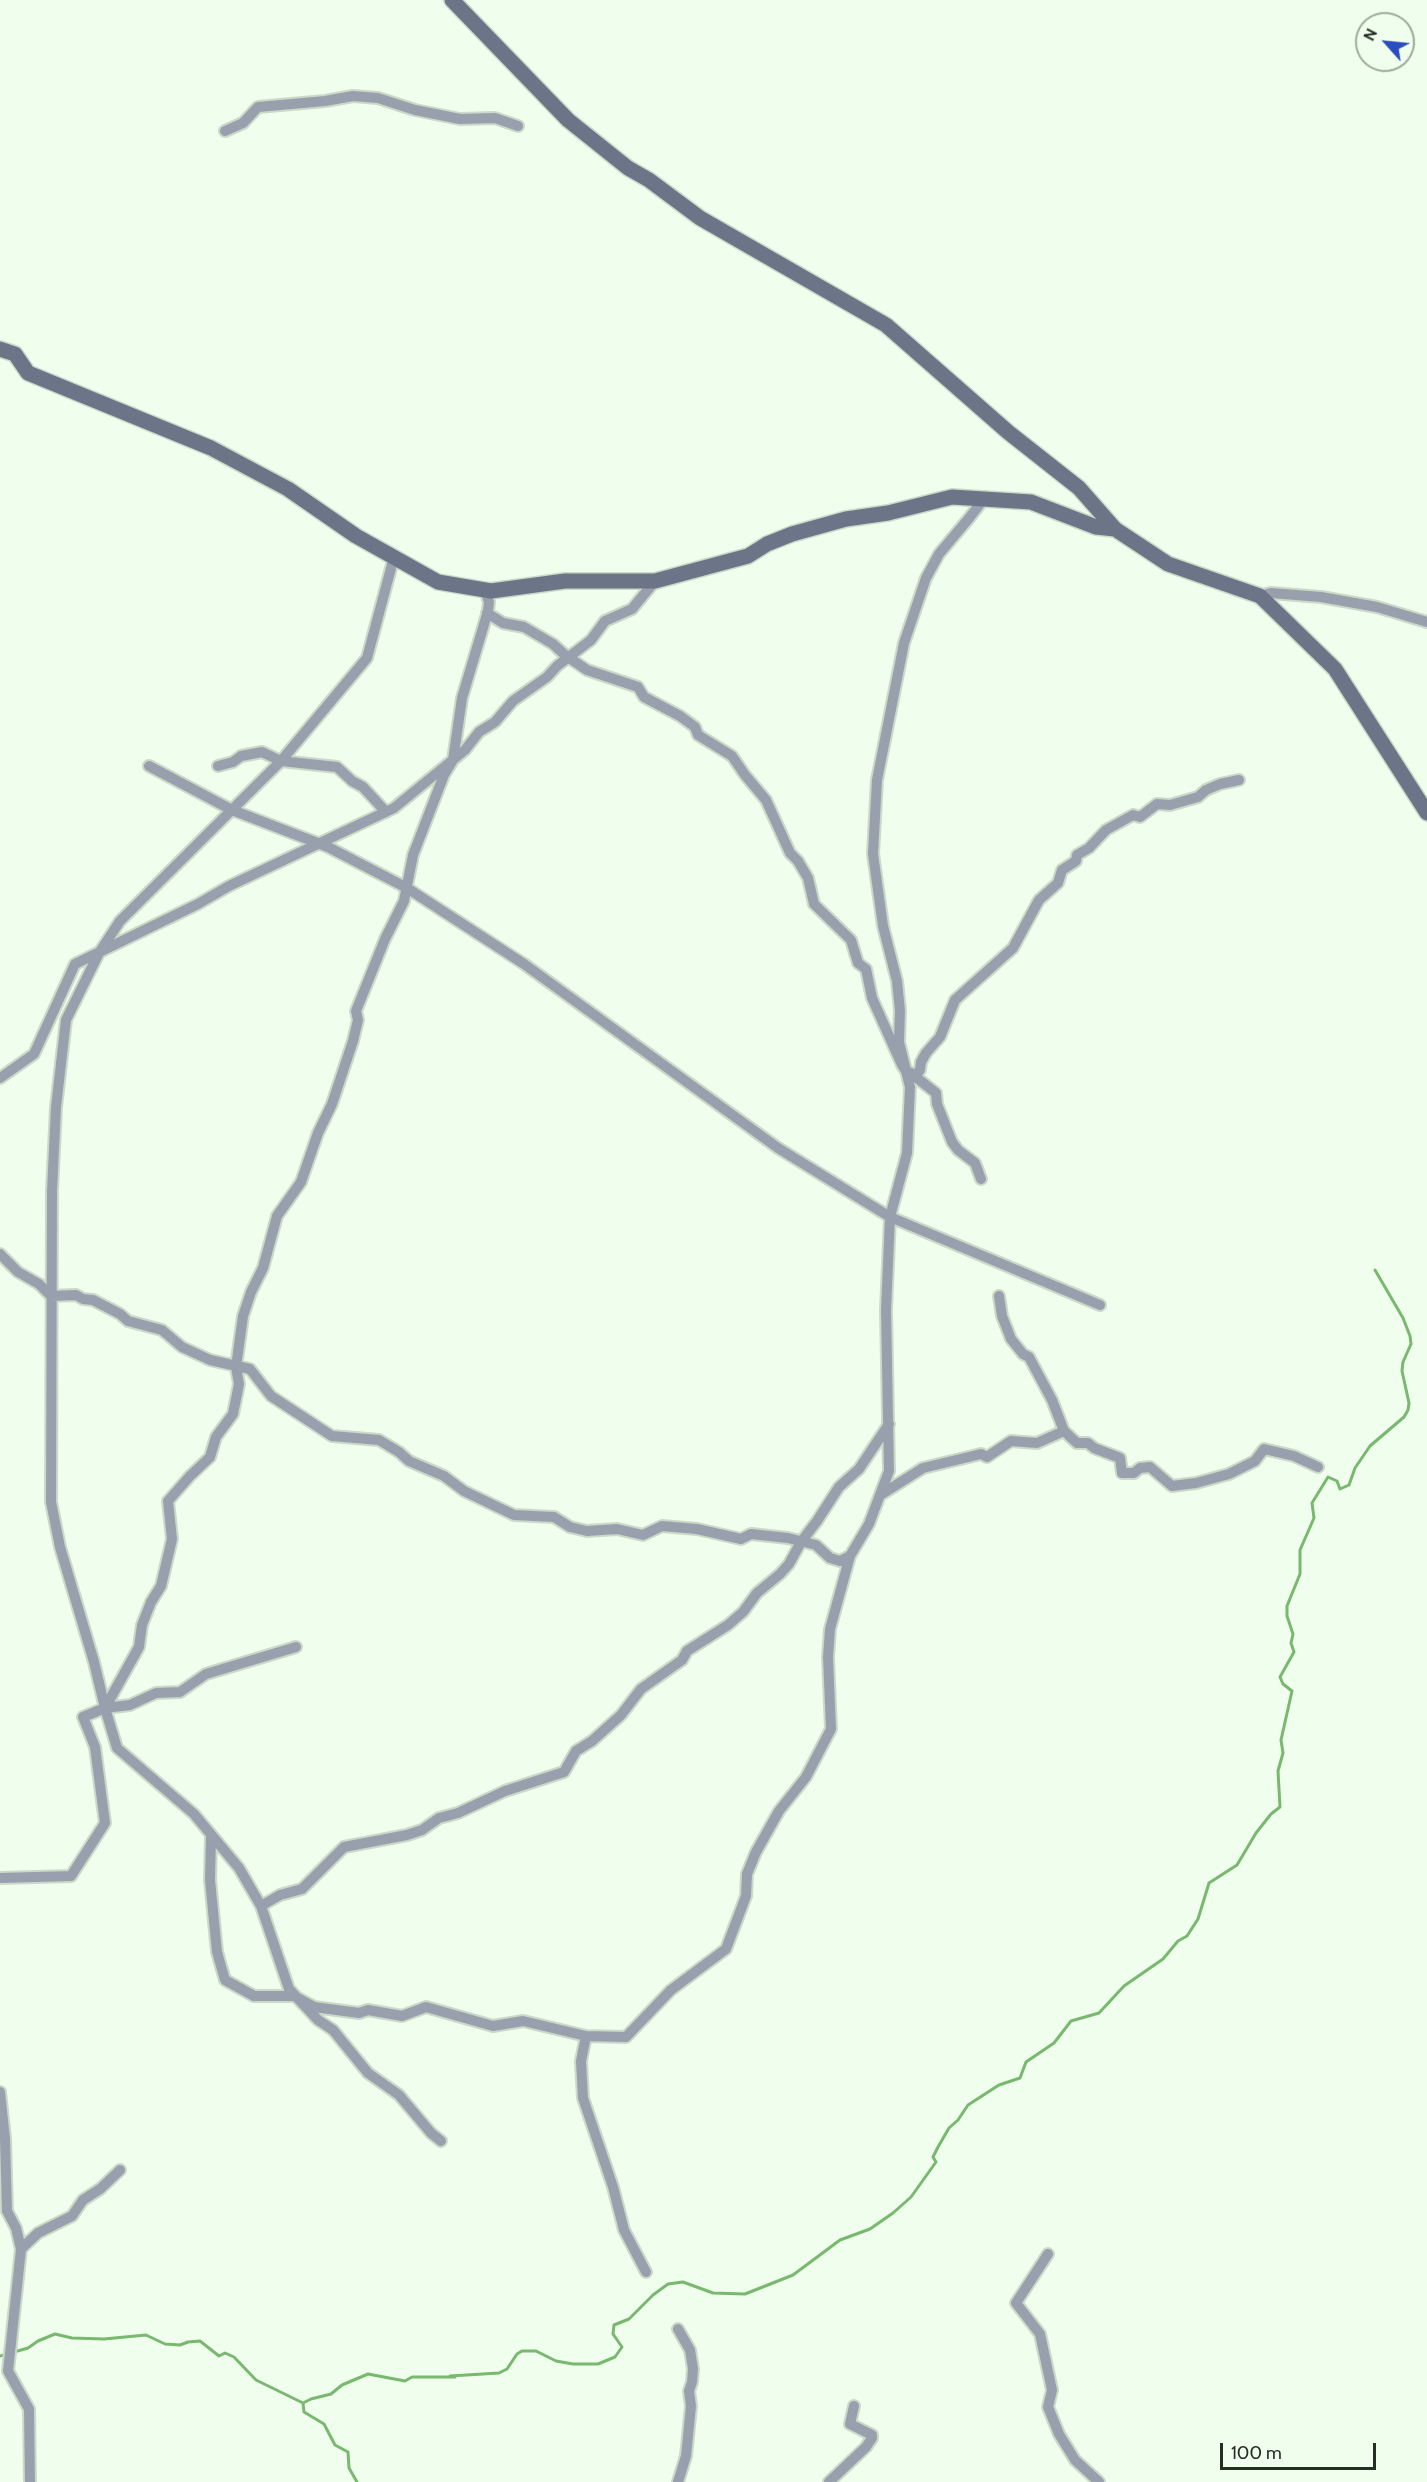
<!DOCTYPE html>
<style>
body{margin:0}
#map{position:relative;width:1427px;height:2482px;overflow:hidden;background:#f0ffed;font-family:Cabin,sans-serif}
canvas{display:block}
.north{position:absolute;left:1355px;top:12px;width:60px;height:60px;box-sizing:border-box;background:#f0ffed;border:2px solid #9fab9d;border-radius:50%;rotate:297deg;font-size:16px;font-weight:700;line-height:24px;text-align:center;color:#252e24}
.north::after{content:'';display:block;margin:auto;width:21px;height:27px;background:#2b4dbd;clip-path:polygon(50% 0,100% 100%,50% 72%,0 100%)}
.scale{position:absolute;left:1220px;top:2443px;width:156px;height:27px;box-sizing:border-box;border:3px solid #252e24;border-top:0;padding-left:8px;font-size:18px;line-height:21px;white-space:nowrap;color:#252e24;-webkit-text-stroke:4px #f0ffed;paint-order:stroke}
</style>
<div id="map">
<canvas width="1427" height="2482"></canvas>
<div class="north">N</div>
<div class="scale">100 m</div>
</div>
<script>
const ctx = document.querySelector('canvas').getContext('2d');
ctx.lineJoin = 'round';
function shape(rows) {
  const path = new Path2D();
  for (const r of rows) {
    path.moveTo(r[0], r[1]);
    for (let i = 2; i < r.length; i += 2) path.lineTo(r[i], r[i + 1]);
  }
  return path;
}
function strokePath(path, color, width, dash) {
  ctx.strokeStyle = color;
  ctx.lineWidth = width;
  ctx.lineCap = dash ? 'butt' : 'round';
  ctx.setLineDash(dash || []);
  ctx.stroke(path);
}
strokePath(shape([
 [0,2356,28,2348,38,2341,55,2334,72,2338,104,2339,146,2335,165,2344,180,2345,188,2342,200,2341,219,2356,225,2353,234,2357,256,2380,303,2403],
 [303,2403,311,2399,331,2394,342,2385,368,2374,405,2381,412,2377,455,2377,450,2376,499,2373,507,2369,517,2354,522,2351,536,2351,556,2361,573,2364,598,2364,615,2357,622,2347,613,2334,614,2325,629,2319,653,2295,668,2284,683,2282,713,2293,745,2294,793,2275,840,2240,870,2229,893,2213,911,2197,936,2162,933,2157,938,2147,949,2128,958,2120,968,2105,999,2085,1020,2078,1026,2062,1054,2043,1071,2021,1099,2013,1124,1986,1163,1959,1178,1941,1187,1936,1198,1919,1209,1883,1237,1865,1256,1833,1271,1814,1280,1807,1278,1771,1283,1753,1281,1740,1292,1691,1283,1684,1280,1677,1294,1652,1291,1643,1293,1634,1287,1616,1287,1606,1300,1574,1300,1550,1314,1518,1312,1503,1328,1477,1337,1481,1340,1489,1349,1485,1355,1468,1370,1446,1404,1417,1408,1410,1409,1403,1402,1371,1403,1362,1411,1344,1410,1336,1403,1318,1375,1270],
 [303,2403,304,2412,324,2424,335,2445,348,2452,349,2468,357,2482]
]), '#79b86f', 3);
const street = shape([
 [225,131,243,123,258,107,325,101,353,96,378,98,415,110,460,119,495,118,518,126],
 [394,557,367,658,281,761,120,921,99,953,66,1020,56,1107,52,1191,51,1502,60,1547,94,1662,105,1708,139,1647,142,1625,151,1602,161,1586,172,1539,168,1501,190,1476,210,1457,216,1437,233,1414,239,1384,236,1367,243,1316,251,1292,263,1268,277,1216,301,1182,318,1133,332,1104,353,1041,358,1020,356,1011,385,939,404,901,413,855,444,775,453,760,462,698,488,611,489,602,485,590],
 [1260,596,1271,593,1321,597,1377,607,1427,622],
 [487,613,503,623,524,627,553,644,565,655,587,670,638,687,644,697,680,716,695,727,698,735,732,756,745,775,766,800,790,853,798,861,808,878,814,904,851,940,858,963,866,969,872,998,902,1065,906,1071,916,1075,917,1078,936,1093,937,1104,952,1142,958,1150,975,1163,981,1179],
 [149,766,232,810,328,847,407,888,524,964,778,1148,890,1217,1100,1305],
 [218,766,233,762,241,756,262,752,281,761,337,767,352,781,363,787,386,812],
 [916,1075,920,1070,921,1062,926,1053,940,1037,955,1000,1013,948,1039,900,1058,883,1062,870,1076,861,1077,855,1089,848,1106,830,1133,815,1140,817,1157,804,1170,805,1198,797,1206,790,1220,784,1239,780],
 [0,1078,34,1054,75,964,198,904,229,886,394,808,465,750,479,732,495,722,513,701,547,677,557,666,591,640,605,621,632,609,655,581],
 [0,1254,18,1272,39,1284,51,1296,76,1295,83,1299,93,1300,120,1314,128,1321,162,1330,182,1347,210,1360,250,1369,271,1396,332,1436,379,1440,399,1452,409,1461,444,1476,464,1491,514,1515,554,1517,570,1527,587,1531,617,1529,643,1535,662,1526,697,1529,741,1539,751,1534,788,1538,816,1545,830,1558,840,1561,850,1556],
 [999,1296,1002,1316,1011,1339,1023,1354,1029,1357,1052,1400,1064,1431],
 [882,1494,923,1468,981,1454,987,1457,1011,1441,1037,1443,1064,1431,1077,1443,1088,1443,1094,1448,1120,1458,1122,1473,1134,1473,1140,1468,1150,1467,1172,1486,1196,1483,1229,1474,1255,1461,1264,1449,1294,1456,1318,1467],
 [105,1708,130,1705,156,1693,180,1692,206,1674,296,1647],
 [211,1835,210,1880,217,1952,225,1980,254,1996,294,1996,314,2007,359,2013,368,2010,402,2016,426,2007,493,2026,523,2021,586,2036,626,2037,671,1990,726,1949,746,1896,747,1874,756,1852,779,1811,806,1777,831,1729,828,1657,830,1629,850,1556,869,1524,889,1471,886,1310,890,1217,907,1153,910,1087,899,1042,900,1011,897,981,883,926,873,854,877,780,904,643,926,578,939,554,970,517,980,504,982,498],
 [0,1878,71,1876,105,1823,95,1747,83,1717,105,1708,117,1748,194,1814,239,1868,261,1906,289,1989,318,2020,333,2030,368,2073,399,2095,431,2133,441,2141],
 [261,1906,280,1895,302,1889,344,1847,407,1835,422,1830,439,1818,458,1813,505,1791,564,1772,576,1751,592,1741,621,1715,641,1689,682,1660,687,1651,728,1625,743,1612,757,1593,780,1574,789,1564,801,1542,817,1521,839,1487,859,1469,889,1424],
 [586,2036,581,2061,583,2098,613,2187,624,2230,646,2272],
 [0,2092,5,2139,7,2211,16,2228,21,2249,8,2371,29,2409,30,2482],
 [21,2249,38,2233,72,2216,83,2200,100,2189,120,2170],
 [1048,2254,1016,2303,1040,2334,1052,2390,1048,2407,1059,2434,1075,2460,1099,2482],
 [678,2482,686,2456,691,2406,689,2391,692,2382,693,2369,690,2350,678,2329],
 [829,2482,866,2447,872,2438,872,2435,850,2424,854,2406]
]);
const secondary = shape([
 [452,0,568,120,628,168,649,180,700,218,886,325,1008,432,1079,488,1115,529,1168,564,1260,596,1335,669,1427,813],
 [0,349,15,354,28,373,211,448,288,489,356,536,438,582,491,591,565,581,655,581,748,556,767,544,792,534,846,519,888,513,952,497,1031,502,1096,527,1115,529]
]);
strokePath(street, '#cbd9c9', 14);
strokePath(secondary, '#cbd9c9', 18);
strokePath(street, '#99a0ad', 10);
strokePath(secondary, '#6c7588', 15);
</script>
